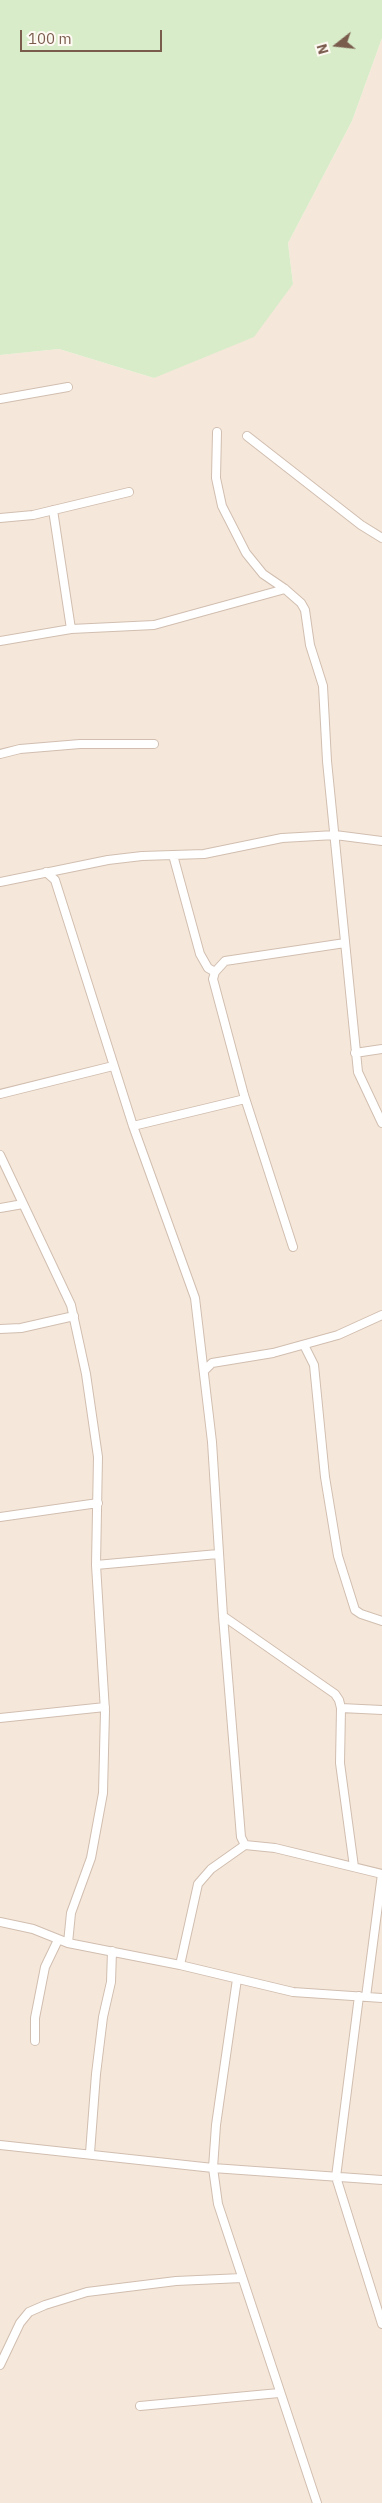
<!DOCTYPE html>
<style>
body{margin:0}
#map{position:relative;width:382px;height:2503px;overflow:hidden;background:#fdf6ec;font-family:"IBM Plex Sans",sans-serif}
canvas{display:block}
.north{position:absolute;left:312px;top:20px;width:50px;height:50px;-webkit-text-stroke:4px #fffaf3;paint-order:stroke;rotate:254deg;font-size:14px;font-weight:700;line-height:20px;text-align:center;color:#7a5c4d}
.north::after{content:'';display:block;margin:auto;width:18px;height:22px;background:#7a5c4d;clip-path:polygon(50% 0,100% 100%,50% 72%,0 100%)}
.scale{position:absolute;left:20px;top:30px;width:142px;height:22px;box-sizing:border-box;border:2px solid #7a5c4d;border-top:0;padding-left:6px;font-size:15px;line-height:18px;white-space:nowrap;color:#7a5c4d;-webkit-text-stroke:4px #fffaf3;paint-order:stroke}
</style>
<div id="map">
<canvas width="382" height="2503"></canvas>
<div class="north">N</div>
<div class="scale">100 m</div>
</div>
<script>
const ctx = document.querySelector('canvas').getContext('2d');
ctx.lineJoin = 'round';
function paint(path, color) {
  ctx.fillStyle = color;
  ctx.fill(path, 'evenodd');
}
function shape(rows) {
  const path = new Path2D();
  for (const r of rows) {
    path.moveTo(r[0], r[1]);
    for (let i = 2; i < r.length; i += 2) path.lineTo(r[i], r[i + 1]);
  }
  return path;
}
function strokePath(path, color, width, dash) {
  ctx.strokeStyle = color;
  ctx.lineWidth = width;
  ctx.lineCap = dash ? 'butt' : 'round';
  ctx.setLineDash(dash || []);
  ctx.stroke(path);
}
paint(shape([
 [382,38,382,2503,0,2503,0,355,59,349,154,378,293,284,288,243,352,121]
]), '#f5e8da');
paint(shape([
 [0,0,382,0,382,38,352,121,288,243,293,284,254,337,154,378,59,349,0,355]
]), '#d8ecc9');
const minor = shape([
 [0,399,68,387],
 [217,432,216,478,222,506,246,553,263,574,285,589,301,603,305,610,310,645,323,686,327,761,358,1072,382,1123],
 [247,436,361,525,382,538],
 [53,510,71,629],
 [0,518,33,515,129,492],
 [0,641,71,629,154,625,285,589],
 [0,754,20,749,80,744,154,744],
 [173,855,200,954,208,968,215,972],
 [46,872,55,880,133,1126,195,1298,212,1442,223,1616,241,1837,245,1845,275,1848,382,1874],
 [0,882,108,860,142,856,204,854,282,838,335,835,382,841],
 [355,1053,382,1049],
 [0,1094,113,1066],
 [133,1126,245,1099],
 [0,1155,71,1305,86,1374,98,1457,96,1565,105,1711,103,1793,91,1858,71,1913,68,1943],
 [0,1208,23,1204],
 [293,1247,244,1095,213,979,215,972,225,961,345,943],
 [0,1329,21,1328,74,1316],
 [304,1345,314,1365,325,1477,338,1556,355,1610,361,1614,382,1621],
 [204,1371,212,1363,273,1353,338,1335,382,1315],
 [0,1517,98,1503],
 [96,1565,218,1554],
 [223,1616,335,1694,339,1700,341,1708,340,1763,354,1867],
 [341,1708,382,1710],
 [0,1718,105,1707],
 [0,1922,33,1929,68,1943,180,1965,293,1992,382,1998],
 [180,1965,198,1884,211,1869,245,1845],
 [237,1979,216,2125,213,2168,218,2204,317,2503],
 [359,1996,336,2177,382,2324],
 [366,1997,382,1874],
 [35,2041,35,2018,45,1967,58,1940],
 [0,2145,213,2168,382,2180],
 [90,2153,96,2074,103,2017,111,1982,112,1951],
 [0,2365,20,2323,29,2312,45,2305,87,2292,176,2281,242,2278],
 [140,2406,279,2393]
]);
strokePath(minor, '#d1beb0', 10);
strokePath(minor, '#fff', 8);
</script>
